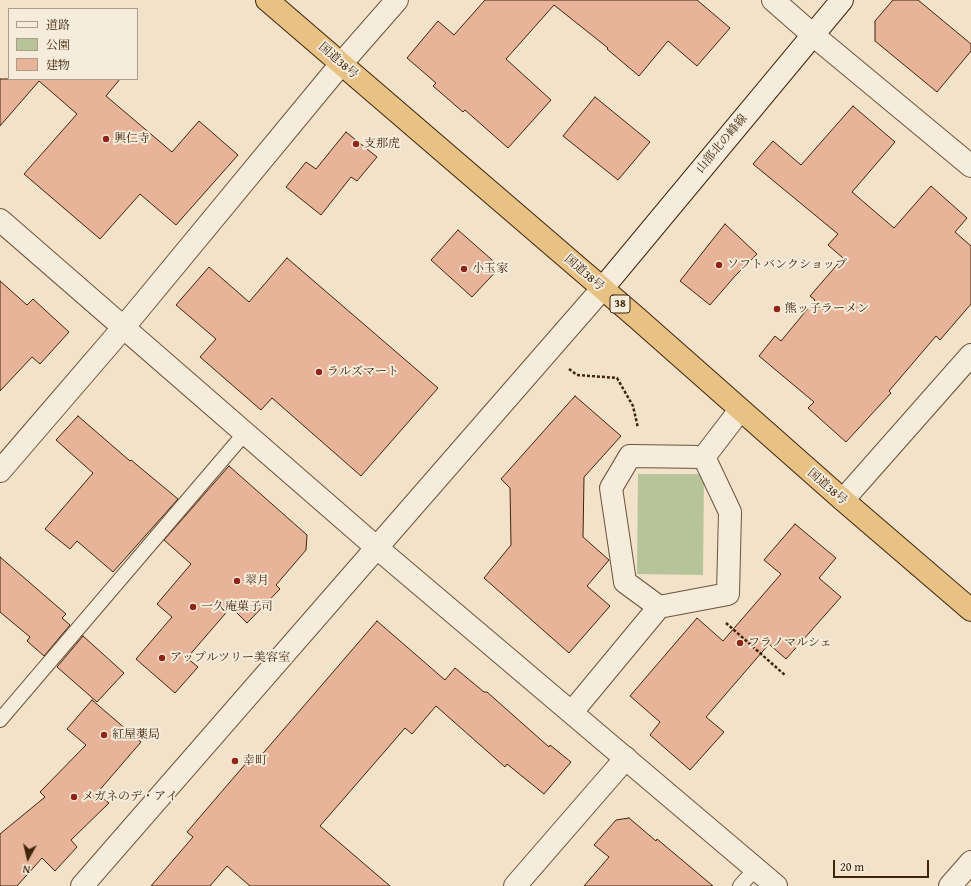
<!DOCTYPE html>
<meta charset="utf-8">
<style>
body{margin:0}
#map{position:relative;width:971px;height:886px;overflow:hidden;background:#f1e2c9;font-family:"Gentium Book Plus","Noto Serif JP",serif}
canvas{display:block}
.legend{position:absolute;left:8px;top:8px;width:130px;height:72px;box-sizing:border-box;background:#f6ecdc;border:1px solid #ad9c88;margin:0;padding:5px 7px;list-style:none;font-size:12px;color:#3f240a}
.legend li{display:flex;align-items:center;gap:8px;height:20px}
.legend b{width:20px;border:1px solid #ad9c88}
.north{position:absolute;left:8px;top:838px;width:40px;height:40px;-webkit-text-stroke:3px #f6ecdc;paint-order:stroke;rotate:188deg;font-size:11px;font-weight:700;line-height:16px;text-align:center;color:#3f240a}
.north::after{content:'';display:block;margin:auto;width:14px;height:18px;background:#3f240a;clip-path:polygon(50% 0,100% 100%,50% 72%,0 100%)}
.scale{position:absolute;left:833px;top:860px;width:96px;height:18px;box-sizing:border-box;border:2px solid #3f240a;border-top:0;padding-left:5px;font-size:12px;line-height:14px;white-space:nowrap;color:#3f240a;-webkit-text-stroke:3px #f6ecdc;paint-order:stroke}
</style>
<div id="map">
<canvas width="971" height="886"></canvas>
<ul class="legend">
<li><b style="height:5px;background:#f6ecdc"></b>道路</li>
<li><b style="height:11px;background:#b7c499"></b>公園</li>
<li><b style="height:11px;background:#e8b499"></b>建物</li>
</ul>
<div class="north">N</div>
<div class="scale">20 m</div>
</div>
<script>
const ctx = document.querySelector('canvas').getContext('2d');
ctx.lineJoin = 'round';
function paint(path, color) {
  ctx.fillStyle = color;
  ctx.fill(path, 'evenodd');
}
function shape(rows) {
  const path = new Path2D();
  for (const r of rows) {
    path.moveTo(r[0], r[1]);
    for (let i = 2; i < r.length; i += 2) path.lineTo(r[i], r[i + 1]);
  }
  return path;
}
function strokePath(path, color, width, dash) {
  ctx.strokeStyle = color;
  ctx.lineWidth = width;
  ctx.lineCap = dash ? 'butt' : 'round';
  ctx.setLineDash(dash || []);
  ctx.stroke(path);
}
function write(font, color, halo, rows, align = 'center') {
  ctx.font = font + ' "Gentium Book Plus","Noto Serif JP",serif';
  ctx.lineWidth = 4;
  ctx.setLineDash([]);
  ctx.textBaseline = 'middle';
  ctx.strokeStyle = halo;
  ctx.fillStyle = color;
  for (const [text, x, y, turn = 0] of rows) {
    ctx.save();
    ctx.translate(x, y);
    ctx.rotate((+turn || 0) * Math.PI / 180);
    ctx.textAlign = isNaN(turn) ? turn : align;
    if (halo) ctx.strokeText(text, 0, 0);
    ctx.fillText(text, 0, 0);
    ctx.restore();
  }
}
paint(shape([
 [638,474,704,474,703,575,637,574]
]), '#b7c499');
const building = shape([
 [485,0,697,0,730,28,697,66,668,41,639,76,607,49,608,48,554,5,506,59,551,100,508,148,465,110,463,112,433,86,436,83,407,58,438,21,454,35,485,0],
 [893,0,918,0,971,44,971,51,937,92,875,41,875,21,893,0],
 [0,79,120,79,106,96,172,152,199,121,238,155,176,225,140,194,100,239,24,174,77,114,39,81,0,126,0,79],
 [595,97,650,142,618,180,563,136,595,97],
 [853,106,895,142,852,192,894,228,931,186,967,218,955,232,971,246,971,304,940,340,936,336,889,391,891,393,846,442,808,408,814,402,759,356,775,336,781,341,815,300,810,296,843,258,828,245,838,234,753,164,773,141,801,165,853,106],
 [346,132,377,157,357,181,351,177,321,215,286,187,306,162,316,169,346,132],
 [725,224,757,254,735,276,710,305,680,281,725,224],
 [458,230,500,267,472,297,431,260,458,230],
 [287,258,438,388,361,476,272,398,261,410,200,357,216,339,176,305,209,267,249,302,287,258],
 [0,281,27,305,33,299,69,332,40,364,32,357,0,391,0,281],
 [575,396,621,436,584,477,583,537,609,560,587,586,610,606,569,653,484,578,511,545,510,488,501,479,575,396],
 [78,416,130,461,131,460,178,499,113,572,77,541,70,549,45,529,93,473,56,440,78,416],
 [229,466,307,535,306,550,276,585,280,589,247,623,231,607,187,658,198,667,175,693,136,659,172,617,157,604,191,564,164,540,229,466],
 [795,524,836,558,819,578,841,597,786,659,769,644,706,717,724,732,690,770,650,735,660,722,630,696,697,618,723,641,781,574,764,560,795,524],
 [0,557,66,614,62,618,70,625,44,656,27,641,30,637,0,612,0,557],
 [377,621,445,680,455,668,484,692,487,692,549,747,550,745,571,762,544,794,507,764,505,767,436,706,412,734,405,728,320,826,390,886,250,886,227,866,210,886,151,886,193,837,187,832,254,754,259,758,377,621],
 [83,636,124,673,97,702,57,667,83,636],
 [92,700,141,742,97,793,109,803,71,840,77,847,55,871,42,858,17,886,0,886,0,834,45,797,40,792,86,745,67,729,92,700],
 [629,818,656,841,657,839,713,886,584,886,609,857,594,845,616,820,629,818]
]);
paint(building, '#e8b499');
strokePath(building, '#3f240a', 1);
const service = shape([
 [0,720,245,433],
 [740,886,756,868]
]);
const pedestrian = shape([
 [659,607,625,582,611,488,630,456,704,457],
 [572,712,659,607,728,594,730,512,704,457,740,410]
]);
const minor = shape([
 [773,0,813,35,971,166],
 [0,471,123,328,341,64,397,0],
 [843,500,971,355],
 [515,886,626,758],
 [950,886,971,862]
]);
const tertiary = shape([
 [0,220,376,547,776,886],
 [82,886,602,289]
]);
const secondary = shape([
 [602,289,842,0]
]);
const trunk = shape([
 [267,0,637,318,843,500,971,610]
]);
strokePath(service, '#6c543a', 16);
strokePath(pedestrian, '#6c543a', 24);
strokePath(minor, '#6c543a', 24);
strokePath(tertiary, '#6c543a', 24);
strokePath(secondary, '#3f240a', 24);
strokePath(trunk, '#3f240a', 24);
strokePath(shape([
 [569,369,577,375,617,378,633,406,638,428],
 [726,623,786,676]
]), '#3f240a', 2.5, [3, 2]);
strokePath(service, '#f6ecdc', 14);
strokePath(pedestrian, '#f6ecdc', 22);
strokePath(minor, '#f6ecdc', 22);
strokePath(tertiary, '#f6ecdc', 22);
strokePath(secondary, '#f6ecdc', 22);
strokePath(trunk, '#e8c184', 22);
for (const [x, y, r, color] of [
 [106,139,4,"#8f2418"],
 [356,144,4,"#8f2418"],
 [719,265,4,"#8f2418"],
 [464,269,4,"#8f2418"],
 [777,309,4,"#8f2418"],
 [319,372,4,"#8f2418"],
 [237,581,4,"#8f2418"],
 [193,607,4,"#8f2418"],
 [740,643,4,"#8f2418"],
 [162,658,4,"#8f2418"],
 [104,735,4,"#8f2418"],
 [235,761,4,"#8f2418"],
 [74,797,4,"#8f2418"]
]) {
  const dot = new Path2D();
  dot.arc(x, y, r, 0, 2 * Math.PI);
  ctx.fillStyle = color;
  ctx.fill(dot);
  strokePath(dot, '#f6ecdc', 1.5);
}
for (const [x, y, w] of [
 [620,304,20]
]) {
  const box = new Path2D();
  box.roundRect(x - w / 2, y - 9, w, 18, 3);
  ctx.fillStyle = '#f6ecdc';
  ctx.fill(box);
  strokePath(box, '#3f240a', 1);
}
write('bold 11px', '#3f240a', null, [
 ["38",620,304]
]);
write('12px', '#3f240a', '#f6ecdc', [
 ["国道38号",338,61,41],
 ["山部北の峰線",722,144,-50],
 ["国道38号",584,273,41],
 ["国道38号",827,487,41]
]);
write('12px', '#3f240a', '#f6ecdc', [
 ["興仁寺",114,139],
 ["支那虎",364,144],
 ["ソフトバンクショップ",727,265],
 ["小玉家",472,269],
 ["熊ッ子ラーメン",785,309],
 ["ラルズマート",327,372],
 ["翠月",245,581],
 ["一久庵菓子司",201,607],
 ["フラノマルシェ",748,643],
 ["アップルツリー美容室",170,658],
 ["紅屋薬局",112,735],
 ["幸町",243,761],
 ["メガネのデ・アイ",82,797]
], 'left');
</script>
